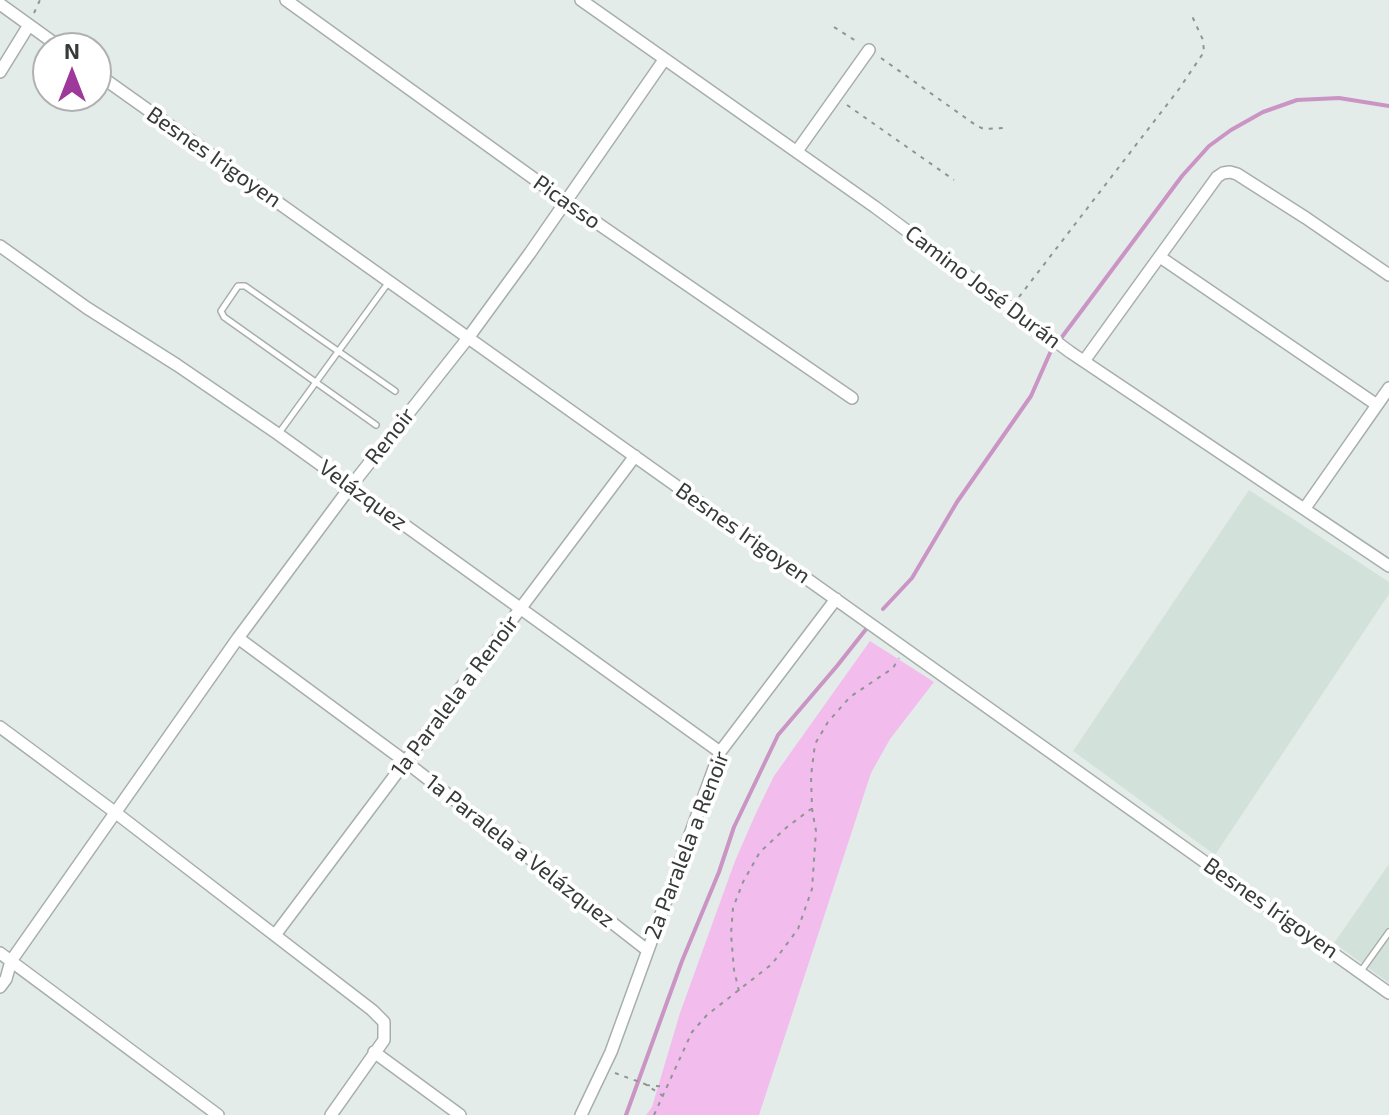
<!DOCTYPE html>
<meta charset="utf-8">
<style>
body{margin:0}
#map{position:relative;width:1389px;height:1115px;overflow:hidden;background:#e4ece9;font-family:"Exo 2",sans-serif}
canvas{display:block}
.north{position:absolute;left:32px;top:32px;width:80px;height:80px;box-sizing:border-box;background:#fff;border:2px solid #afb0b0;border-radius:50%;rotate:0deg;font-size:22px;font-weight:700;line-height:32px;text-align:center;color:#373a39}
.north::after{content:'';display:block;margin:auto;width:28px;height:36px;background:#9f389b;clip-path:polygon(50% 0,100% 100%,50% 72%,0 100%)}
</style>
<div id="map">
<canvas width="1389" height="1115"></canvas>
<div class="north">N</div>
</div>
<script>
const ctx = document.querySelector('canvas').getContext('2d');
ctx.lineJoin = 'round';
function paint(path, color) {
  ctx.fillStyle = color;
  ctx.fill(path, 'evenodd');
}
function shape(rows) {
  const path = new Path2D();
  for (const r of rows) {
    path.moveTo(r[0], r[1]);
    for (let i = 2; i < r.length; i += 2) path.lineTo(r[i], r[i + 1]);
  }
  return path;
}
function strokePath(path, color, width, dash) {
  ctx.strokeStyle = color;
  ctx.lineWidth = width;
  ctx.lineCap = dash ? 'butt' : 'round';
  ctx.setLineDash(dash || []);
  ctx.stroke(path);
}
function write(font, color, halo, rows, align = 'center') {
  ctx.font = font + ' "Exo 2",sans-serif';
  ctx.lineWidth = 8;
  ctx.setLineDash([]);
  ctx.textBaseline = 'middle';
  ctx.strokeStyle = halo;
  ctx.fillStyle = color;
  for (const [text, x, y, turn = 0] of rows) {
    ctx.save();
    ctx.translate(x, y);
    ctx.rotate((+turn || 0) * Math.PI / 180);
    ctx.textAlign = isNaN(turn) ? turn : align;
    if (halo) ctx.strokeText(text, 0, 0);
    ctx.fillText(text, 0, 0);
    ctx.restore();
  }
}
paint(shape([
 [1249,490,1389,582,1389,594,1215,855,1073,751],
 [1389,864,1389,983,1334,943]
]), '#d2e2db');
paint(shape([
 [870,641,934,682,890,739,871,773,759,1115,646,1115,652,1107,680,1013,735,861,756,813,774,776]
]), '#f2bced');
strokePath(shape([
 [883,609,912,578,957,502,1031,396,1050,353,1182,176,1209,146,1231,130,1263,112,1297,100,1339,98,1389,106],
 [626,1115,682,961,719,872,734,827,778,735,837,666,867,628]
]), '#ca95c5', 4);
const service = shape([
 [376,425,224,317,221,311,238,286,245,286,395,391],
 [279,433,388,283],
 [1361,971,1389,932]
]);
const minor = shape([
 [286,0,565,201,852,398],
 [581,0,875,207,1070,352,1389,566],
 [0,4,61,48],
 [0,72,29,25],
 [96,73,1389,993],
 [797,151,869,50],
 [0,246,87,308,177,365,278,434,720,752],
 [1160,257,1377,405],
 [1084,361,1217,177,1223,173,1230,172,1237,174,1306,218,1389,275],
 [1305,508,1389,388],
 [238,638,406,762,647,950],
 [0,727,116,813,372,1010,384,1022,384,1040,331,1115],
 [275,935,635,456],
 [0,953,218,1115],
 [0,987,6,979,11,961,238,638,351,486,468,338,530,253,664,60],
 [374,1052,460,1115],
 [581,1115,611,1052,720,752,836,599]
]);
strokePath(service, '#a7aeab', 8);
strokePath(minor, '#a7aeab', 14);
strokePath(shape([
 [34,13,40,0],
 [834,27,859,43],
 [881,58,977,126,984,129,1005,128],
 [847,105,954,180],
 [1019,297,1179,89,1204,52,1203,40,1192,16],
 [739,991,734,970,731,934,733,908,743,882,760,852,787,827,811,809],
 [615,1073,645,1084,663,1096],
 [646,1085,667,1087],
 [654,1115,692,1032,707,1015,772,964,798,929,812,889,816,831,812,809,811,776,815,744,828,722,850,697,893,668,899,658]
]), '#8f9593', 2, [4, 6]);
strokePath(service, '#fff', 5);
strokePath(minor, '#fff', 11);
write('22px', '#373a39', '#fff', [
 ["Besnes Irigoyen",214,157,35],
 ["Picasso",567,202,35],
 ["Camino José Durán",983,287,37],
 ["Renoir",390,436,-52],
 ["Velázquez",363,495,36],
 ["Besnes Irigoyen",743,533,35],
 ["1a Paralela a Renoir",455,696,-53],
 ["2a Paralela a Renoir",687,845,-69],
 ["1a Paralela a Velázquez",520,851,38],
 ["Besnes Irigoyen",1271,908,35]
]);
</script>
